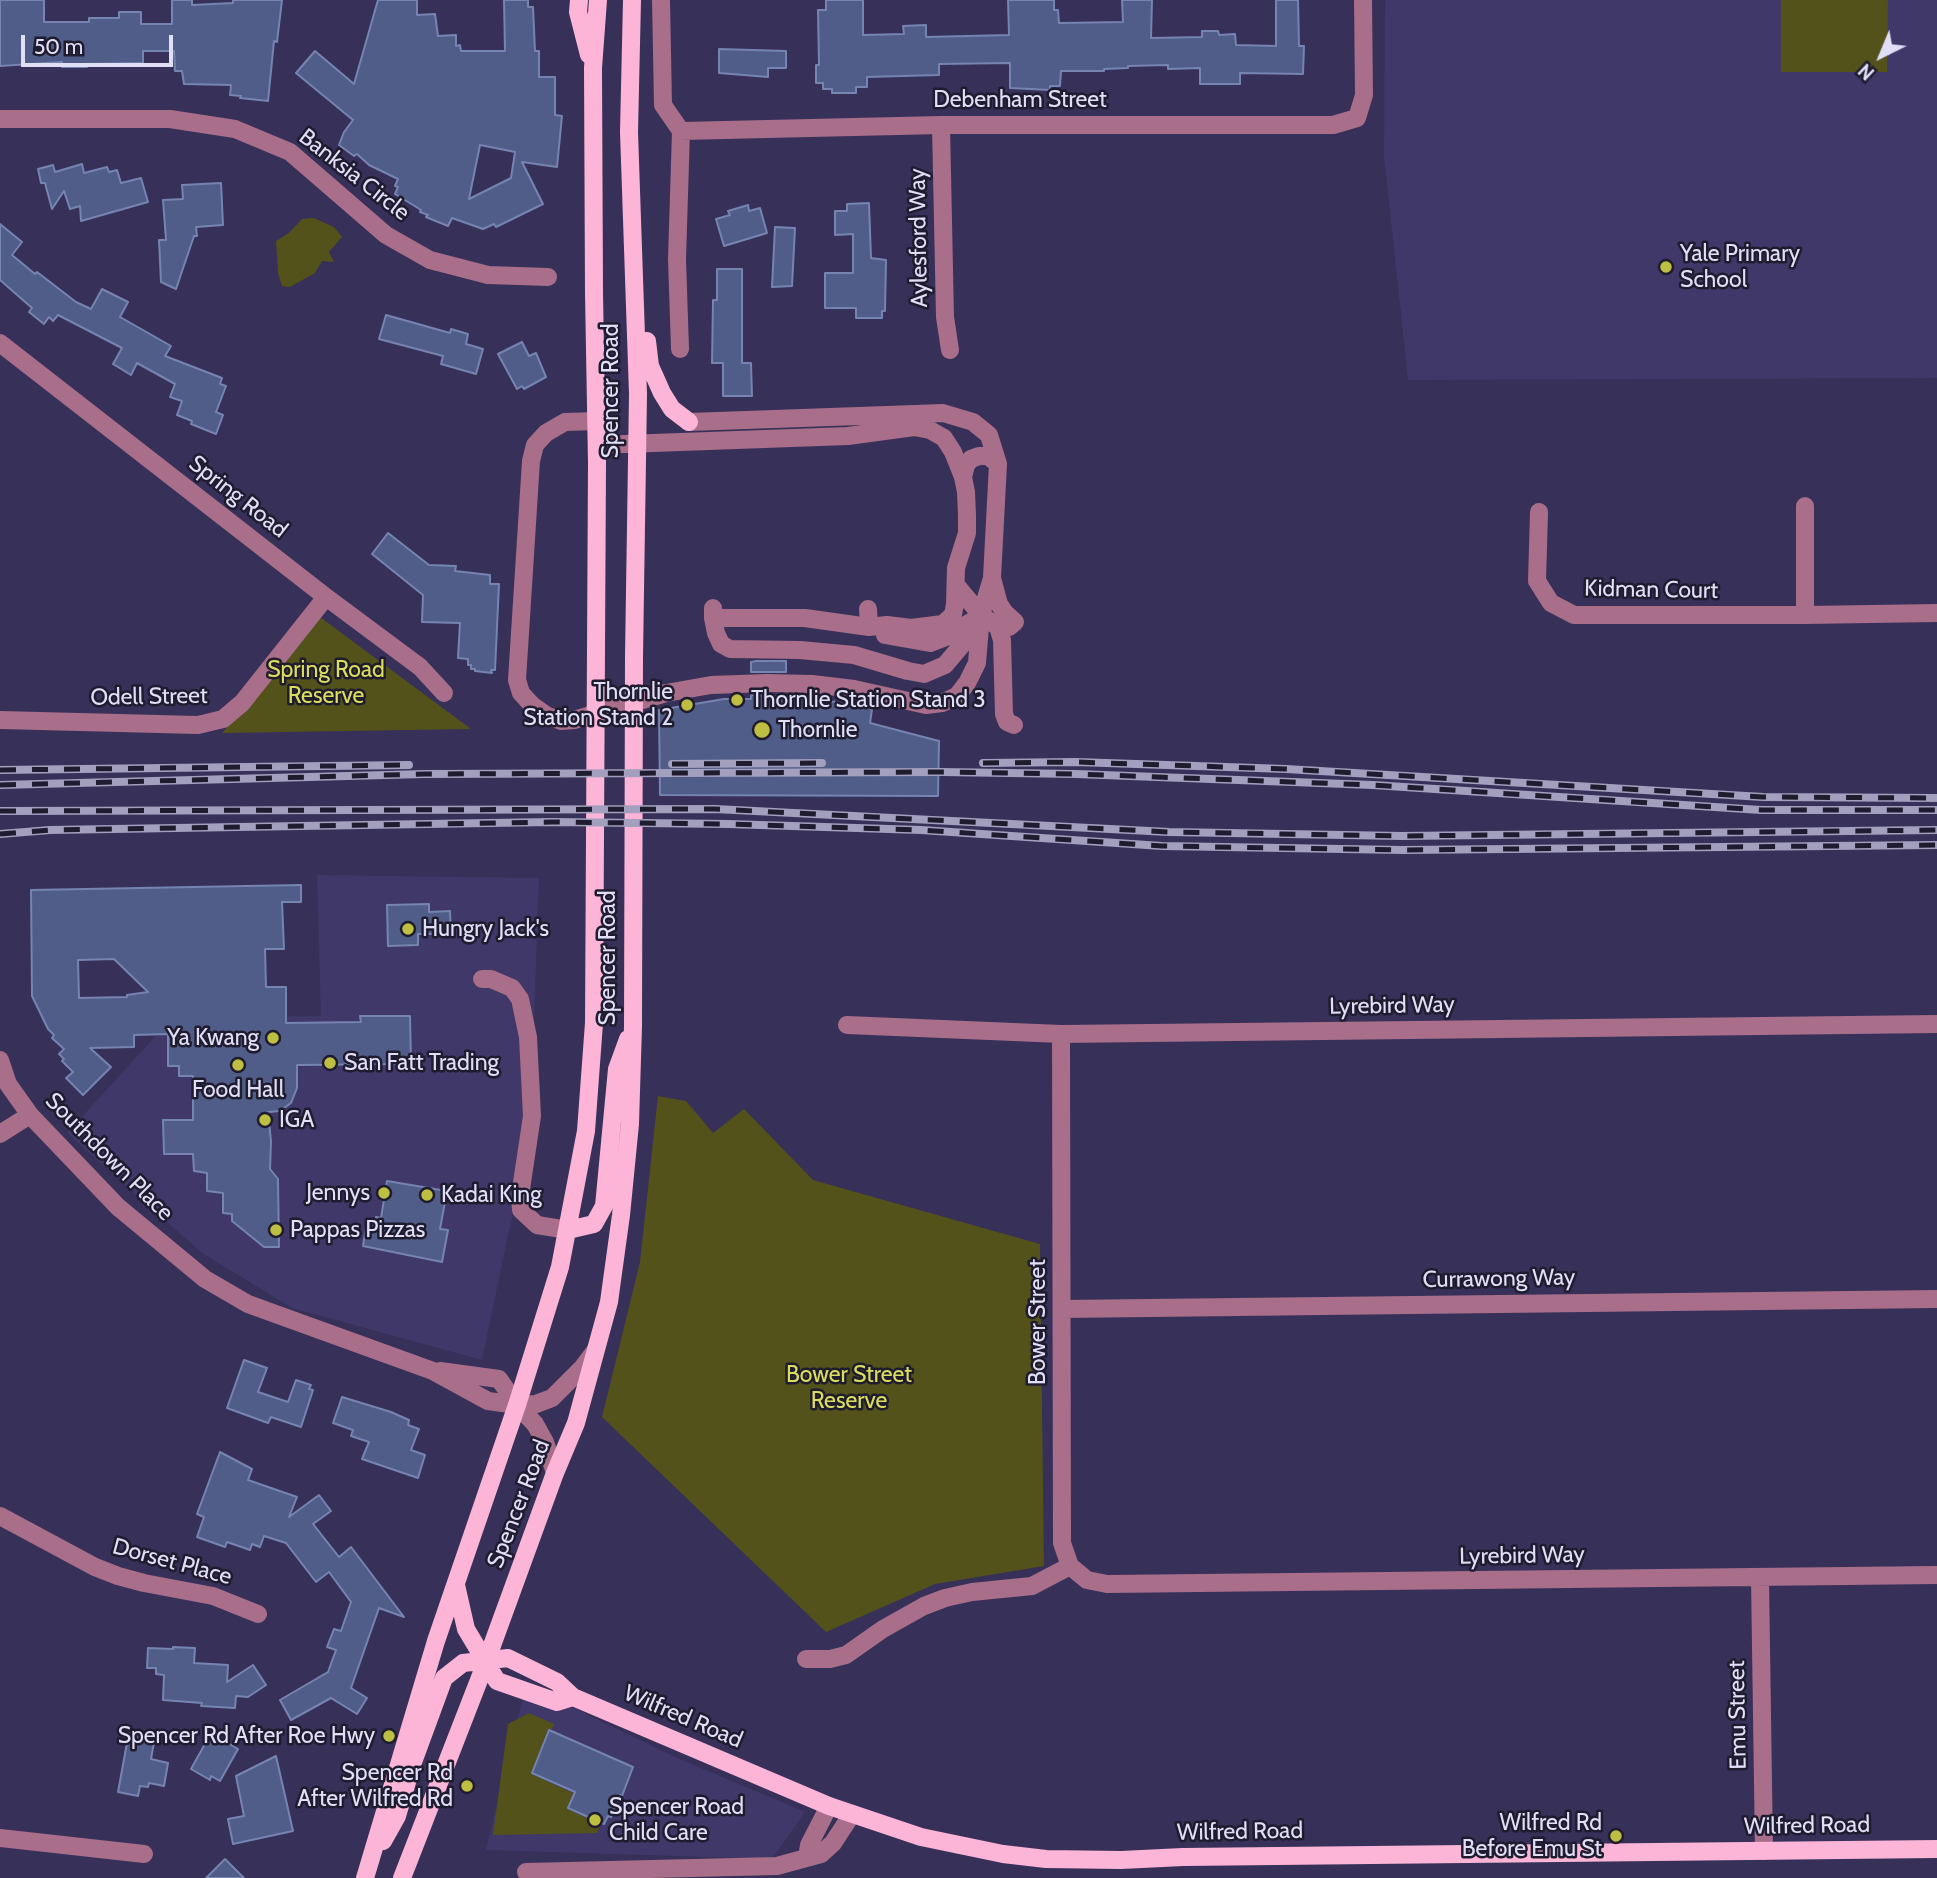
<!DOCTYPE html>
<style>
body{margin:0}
#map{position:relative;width:1937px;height:1878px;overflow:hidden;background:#373059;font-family:Cabin,sans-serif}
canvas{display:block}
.north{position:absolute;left:1846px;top:21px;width:70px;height:70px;-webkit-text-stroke:5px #1e1c2e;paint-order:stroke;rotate:223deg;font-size:19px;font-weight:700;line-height:28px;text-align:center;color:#e1def8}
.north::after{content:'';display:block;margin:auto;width:24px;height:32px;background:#e1def8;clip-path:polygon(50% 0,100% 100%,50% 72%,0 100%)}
.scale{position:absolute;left:21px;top:35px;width:152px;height:32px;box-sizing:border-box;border:4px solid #e1def8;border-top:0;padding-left:9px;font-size:21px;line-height:24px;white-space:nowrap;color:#e1def8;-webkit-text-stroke:5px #1e1c2e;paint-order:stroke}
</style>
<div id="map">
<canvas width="1937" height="1878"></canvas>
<div class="north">N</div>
<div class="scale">50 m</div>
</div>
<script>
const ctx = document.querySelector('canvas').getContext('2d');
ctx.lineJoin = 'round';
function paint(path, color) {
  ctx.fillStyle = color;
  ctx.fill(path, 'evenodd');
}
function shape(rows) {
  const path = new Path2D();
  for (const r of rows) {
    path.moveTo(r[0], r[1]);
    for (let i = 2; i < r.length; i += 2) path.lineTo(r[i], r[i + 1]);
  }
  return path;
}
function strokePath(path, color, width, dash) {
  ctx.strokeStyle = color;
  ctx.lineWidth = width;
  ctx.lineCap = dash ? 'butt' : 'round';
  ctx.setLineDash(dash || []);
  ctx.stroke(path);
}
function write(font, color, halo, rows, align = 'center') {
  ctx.font = font + ' Cabin,sans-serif';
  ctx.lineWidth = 5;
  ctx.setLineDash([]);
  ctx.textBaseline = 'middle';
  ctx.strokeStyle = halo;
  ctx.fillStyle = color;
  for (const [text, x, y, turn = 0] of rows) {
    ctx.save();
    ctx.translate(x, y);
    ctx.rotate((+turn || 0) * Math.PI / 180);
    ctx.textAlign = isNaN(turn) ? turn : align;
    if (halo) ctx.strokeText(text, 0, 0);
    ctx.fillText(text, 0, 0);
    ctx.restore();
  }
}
paint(shape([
 [1385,0,1937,0,1937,378,1408,380,1384,156],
 [317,875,539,878,530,1130,482,1360,292,1308,202,1253,67,1133,172,1018,321,1016],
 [526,1685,675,1757,805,1812,772,1859,486,1850]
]), '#403868');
paint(shape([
 [1781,0,1888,0,1887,72,1781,72],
 [314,218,334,227,342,237,329,252,334,262,322,261,315,273,290,287,282,286,278,273,276,241,289,233,302,219],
 [320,617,471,729,222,733],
 [658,1096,686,1101,713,1133,744,1109,813,1180,1040,1244,1044,1566,935,1584,826,1632,602,1417,640,1262],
 [529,1713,554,1724,552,1729,548,1729,531,1774,573,1793,567,1809,601,1824,597,1833,493,1835,508,1724]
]), '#52521a');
const building = shape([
 [0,0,44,0,44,22,89,22,89,18,119,18,119,12,141,12,141,24,172,24,172,0,192,0,192,5,233,3,233,0,282,0,277,42,274,41,268,101,240,98,241,96,230,95,231,85,184,84,182,71,175,71,174,51,143,51,143,63,87,64,87,67,62,67,62,62,0,66,0,0],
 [378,0,417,0,417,15,435,14,438,36,456,35,456,46,460,45,461,51,505,51,504,0,528,0,528,7,533,7,535,51,539,51,539,77,555,77,555,115,562,116,557,167,522,162,543,204,496,227,494,224,483,229,452,218,448,226,426,217,428,215,420,212,421,210,395,194,398,187,395,186,398,179,369,165,357,154,354,156,339,145,344,132,353,120,296,73,315,51,354,84,378,0],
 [480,145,515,152,511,178,469,199,480,145],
 [826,0,863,0,863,35,904,34,903,26,926,25,926,37,1009,35,1008,0,1054,0,1054,10,1058,10,1059,23,1123,22,1122,0,1152,0,1151,38,1202,37,1202,31,1218,31,1219,35,1235,34,1236,45,1276,46,1276,0,1298,0,1299,46,1304,46,1303,74,1240,73,1240,84,1200,84,1200,68,1168,69,1168,65,1128,66,1128,68,1104,69,1104,71,1061,71,1060,86,1050,86,1050,90,1010,88,1010,63,939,64,939,75,867,77,867,87,856,87,856,93,832,93,832,89,823,89,823,83,816,83,816,65,819,65,818,10,826,10,826,0],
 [719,49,786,51,786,68,768,68,768,77,719,73,719,49],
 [82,164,84,173,107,167,109,172,117,170,121,183,141,178,148,202,81,221,80,206,70,209,64,191,52,209,45,183,41,183,38,169,53,165,55,172,82,164],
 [221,183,223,225,196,227,197,236,194,236,176,289,161,282,159,240,166,240,163,200,183,199,182,185,221,183],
 [869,203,871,258,886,260,885,311,882,311,882,318,856,318,856,308,825,308,825,273,853,273,853,234,835,235,835,211,847,211,847,204,869,203],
 [748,205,749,211,760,208,767,233,724,246,716,219,730,215,728,211,748,205],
 [0,224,22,242,12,255,35,274,37,272,76,302,91,309,102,289,128,302,120,317,171,346,165,356,222,378,220,384,226,386,216,412,223,415,216,434,191,424,192,421,177,415,182,401,170,397,175,384,137,363,131,375,113,364,122,348,58,315,53,321,49,317,44,324,29,312,32,308,0,280,0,224],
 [775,227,795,228,792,286,772,287,775,227],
 [717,269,742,269,742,363,751,363,752,396,723,396,723,363,712,363,713,300,717,300,717,269],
 [386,315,450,333,451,329,468,334,466,344,483,349,476,374,441,364,443,356,379,339,386,315],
 [522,342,529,356,536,353,546,377,524,389,522,386,517,389,498,354,522,342],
 [388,533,429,565,456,566,455,571,490,575,490,584,499,584,495,670,491,670,492,673,475,671,475,669,471,669,471,665,468,665,468,659,458,658,460,623,422,622,423,595,372,554,388,533],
 [756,661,786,661,786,672,751,672,751,662,756,661],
 [751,695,815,698,872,709,870,723,939,741,938,796,660,795,659,710,724,699,751,699,751,695],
 [301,885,301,902,282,902,284,949,265,949,266,987,286,987,286,1023,361,1022,360,1016,410,1016,411,1064,297,1065,297,1088,291,1103,280,1111,268,1112,271,1141,270,1169,278,1179,279,1247,264,1247,232,1221,232,1214,223,1213,223,1193,207,1191,207,1173,194,1171,193,1154,164,1154,163,1120,193,1120,193,1076,179,1076,179,1066,168,1066,168,1034,134,1035,134,1047,90,1048,111,1067,83,1095,66,1078,73,1072,62,1061,64,1059,59,1054,64,1049,52,1038,54,1035,48,1029,32,996,31,890,301,885],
 [114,959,148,992,127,995,127,997,79,998,78,960,114,959],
 [429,904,429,912,450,911,451,934,418,934,418,945,388,946,387,905,429,904],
 [387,1181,447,1191,440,1229,448,1230,442,1262,363,1246,366,1227,373,1229,376,1217,381,1218,387,1181],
 [244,1360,267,1368,258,1392,288,1402,296,1380,311,1385,309,1389,313,1390,301,1427,271,1417,268,1423,227,1408,244,1360],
 [342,1397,391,1412,409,1420,408,1425,419,1429,411,1450,425,1455,418,1478,362,1459,369,1442,351,1436,353,1430,333,1423,342,1397],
 [220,1452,252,1469,248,1480,297,1497,289,1517,319,1495,331,1511,313,1524,339,1557,351,1547,404,1617,379,1608,351,1688,367,1698,357,1714,331,1698,291,1720,280,1700,328,1672,336,1650,327,1647,334,1629,341,1631,351,1602,329,1572,316,1582,286,1543,264,1536,260,1547,252,1544,250,1550,227,1542,225,1547,197,1537,204,1517,197,1514,220,1452],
 [173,1647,195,1648,194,1663,228,1665,227,1682,253,1665,266,1685,248,1697,236,1696,235,1708,201,1706,202,1703,163,1700,164,1675,156,1674,156,1668,147,1668,148,1648,173,1649,173,1647],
 [549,1730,633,1767,622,1796,620,1795,611,1817,608,1816,604,1824,568,1808,575,1792,532,1773,549,1730],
 [129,1732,155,1737,151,1759,168,1763,164,1786,149,1783,148,1787,140,1786,138,1796,118,1792,129,1732],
 [211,1733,238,1749,220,1781,211,1776,210,1780,191,1769,211,1733],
 [276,1756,293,1831,233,1844,228,1819,244,1816,236,1776,276,1756],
 [225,1859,244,1878,206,1878,225,1859]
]);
paint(building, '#505d88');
strokePath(building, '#7584b0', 2);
strokePath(shape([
 [661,0,663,105,681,131,677,259,680,349],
 [0,119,170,119,235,129,290,152,386,235,430,260,488,275,548,277],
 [941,125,945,317,950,350],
 [681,131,941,125,1333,125,1357,118,1364,95,1363,0],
 [0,343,326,597,420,667,444,693],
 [596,421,565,422,546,433,535,445,531,461,517,680,521,693,532,705,546,715,561,721,574,720,666,693,711,685,767,683,812,684,854,689,926,705,942,703,957,696,967,683,977,663,981,615,992,578,998,464,989,435,973,422,943,413,689,422],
 [597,445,848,436,914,427,930,430,944,438,953,452,963,477,966,492,967,515,967,533,956,568,955,604,953,615,943,624,911,628,887,625,869,627,805,618,713,618,713,608],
 [963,477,966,465,971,459,979,456,988,456,998,464],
 [1539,512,1537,581,1551,603,1574,615,1805,615,1937,613],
 [956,585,981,615,998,627,1009,627,1015,622,1005,613,999,604,992,578],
 [868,609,869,627],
 [1805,615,1805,506],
 [713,618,716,633,721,644,730,649,800,650,854,655,908,671,924,674,945,665,972,633,980,618],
 [998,627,1002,640,1004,714,1007,722,1014,725],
 [885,635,930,643,948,636,979,617],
 [0,720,198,725,223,719,242,703,326,597],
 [482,979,491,979,512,988,520,999,528,1037,532,1116,520,1196,521,1210,537,1225,568,1230],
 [847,1025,1061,1034,1937,1024],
 [1061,1034,1062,1543,1070,1566,1087,1580,1107,1584,1937,1575],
 [0,1060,8,1084,30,1115,118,1207,205,1279,248,1304,433,1371,488,1401,517,1405,536,1404,552,1398,583,1367,595,1351],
 [0,1134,30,1115],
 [1062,1309,1937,1299],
 [440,1371,499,1379,517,1405,535,1424,545,1442,555,1473],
 [0,1516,95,1567,118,1576,144,1583,213,1596,258,1614],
 [1760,1578,1764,1851],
 [806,1659,830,1659,846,1655,883,1629,924,1606,945,1598,972,1592,1032,1586,1070,1566],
 [0,1838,144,1854],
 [807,1858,809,1845,829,1806],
 [526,1872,777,1866,821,1854,833,1843,852,1814]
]), '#a86e8a', 18);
strokePath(shape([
 [579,0,578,12,589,55],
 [647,341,650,366,662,393,672,409,689,422],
 [568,1230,594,1224,604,1206,617,1069,628,1039],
 [456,1585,466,1629,497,1681,557,1702,573,1697],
 [383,1841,397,1816,412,1765,444,1678,463,1663,508,1658,557,1682,573,1697,829,1806,921,1837,1003,1854,1046,1859,1121,1860,1183,1857,1937,1849],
 [365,1878,436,1641,517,1405,560,1267,586,1131,594,1023,597,463,594,293,593,68,598,0],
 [402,1878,486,1662,555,1473,576,1423,609,1302,621,1215,630,1124,633,1026,634,657,638,394,629,132,632,0]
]), '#fcb5d6', 18);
const rail = shape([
 [983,763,1076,762,1286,769,1763,797,1937,798],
 [672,764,822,763],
 [0,770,409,765],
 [0,785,425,774,941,772,1076,774,1373,785,1761,810,1937,810],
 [0,811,715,809,1169,832,1402,836,1937,830],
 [0,834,50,830,552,822,728,824,921,830,1162,846,1403,850,1937,845]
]);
strokePath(rail, '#a39fbe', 8);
strokePath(rail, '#1e1c2e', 5, [16]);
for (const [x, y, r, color] of [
 [1666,267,7,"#bebf42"],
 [737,700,7,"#bebf42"],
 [687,705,7,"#bebf42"],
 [762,730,9,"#bebf42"],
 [408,929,7,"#bebf42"],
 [273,1038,7,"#bebf42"],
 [330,1063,7,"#bebf42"],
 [238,1065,7,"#bebf42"],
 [265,1120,7,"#bebf42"],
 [384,1193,7,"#bebf42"],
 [427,1195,7,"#bebf42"],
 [276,1230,7,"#bebf42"],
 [389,1736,7,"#bebf42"],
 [467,1786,7,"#bebf42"],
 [595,1820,7,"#bebf42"],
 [1616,1836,7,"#bebf42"]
]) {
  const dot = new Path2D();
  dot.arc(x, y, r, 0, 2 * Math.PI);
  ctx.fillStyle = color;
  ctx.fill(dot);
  strokePath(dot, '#1e1c2e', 2.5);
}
write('23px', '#e1def8', '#1e1c2e', [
 ["Debenham Street",1020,100],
 ["Banksia Circle",354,175,38],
 ["Aylesford Way",919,238,-91],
 ["Spencer Road",611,391,-90],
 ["Spring Road",238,497,38],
 ["Kidman Court",1651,590,1],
 ["Odell Street",149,697,-1],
 ["Spencer Road",608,958,-90],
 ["Lyrebird Way",1392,1006,-1],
 ["Southdown Place",109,1157,45],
 ["Currawong Way",1499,1279,-1],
 ["Bower Street",1038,1322,-90],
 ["Spencer Road",519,1504,-69],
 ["Lyrebird Way",1522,1556,-1],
 ["Dorset Place",172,1562,15],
 ["Emu Street",1738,1715,-91],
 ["Wilfred Road",683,1717,23],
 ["Wilfred Road",1807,1826,-1],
 ["Wilfred Road",1240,1832,-1]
]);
write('23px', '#e1def8', '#1e1c2e', [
 ["Yale Primary",1680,254],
 ["School",1680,280],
 ["Thornlie",673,692,"right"],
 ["Station Stand 2",673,718,"right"],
 ["Thornlie Station Stand 3",751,700],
 ["Thornlie",778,730],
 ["Hungry Jack's",422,929],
 ["Ya Kwang",259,1038,"right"],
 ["San Fatt Trading",344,1063],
 ["Food Hall",238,1090,"center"],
 ["IGA",279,1120],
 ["Jennys",370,1193,"right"],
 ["Kadai King",441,1195],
 ["Pappas Pizzas",290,1230],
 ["Spencer Rd After Roe Hwy",375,1736,"right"],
 ["Spencer Rd",453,1773,"right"],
 ["After Wilfred Rd",453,1799,"right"],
 ["Spencer Road",609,1807],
 ["Child Care",609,1833],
 ["Wilfred Rd",1602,1823,"right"],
 ["Before Emu St",1602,1849,"right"]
], 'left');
write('23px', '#dcde5b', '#1e1c2e', [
 ["Spring Road",326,670],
 ["Reserve",326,696],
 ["Bower Street",849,1375],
 ["Reserve",849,1401]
]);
</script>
